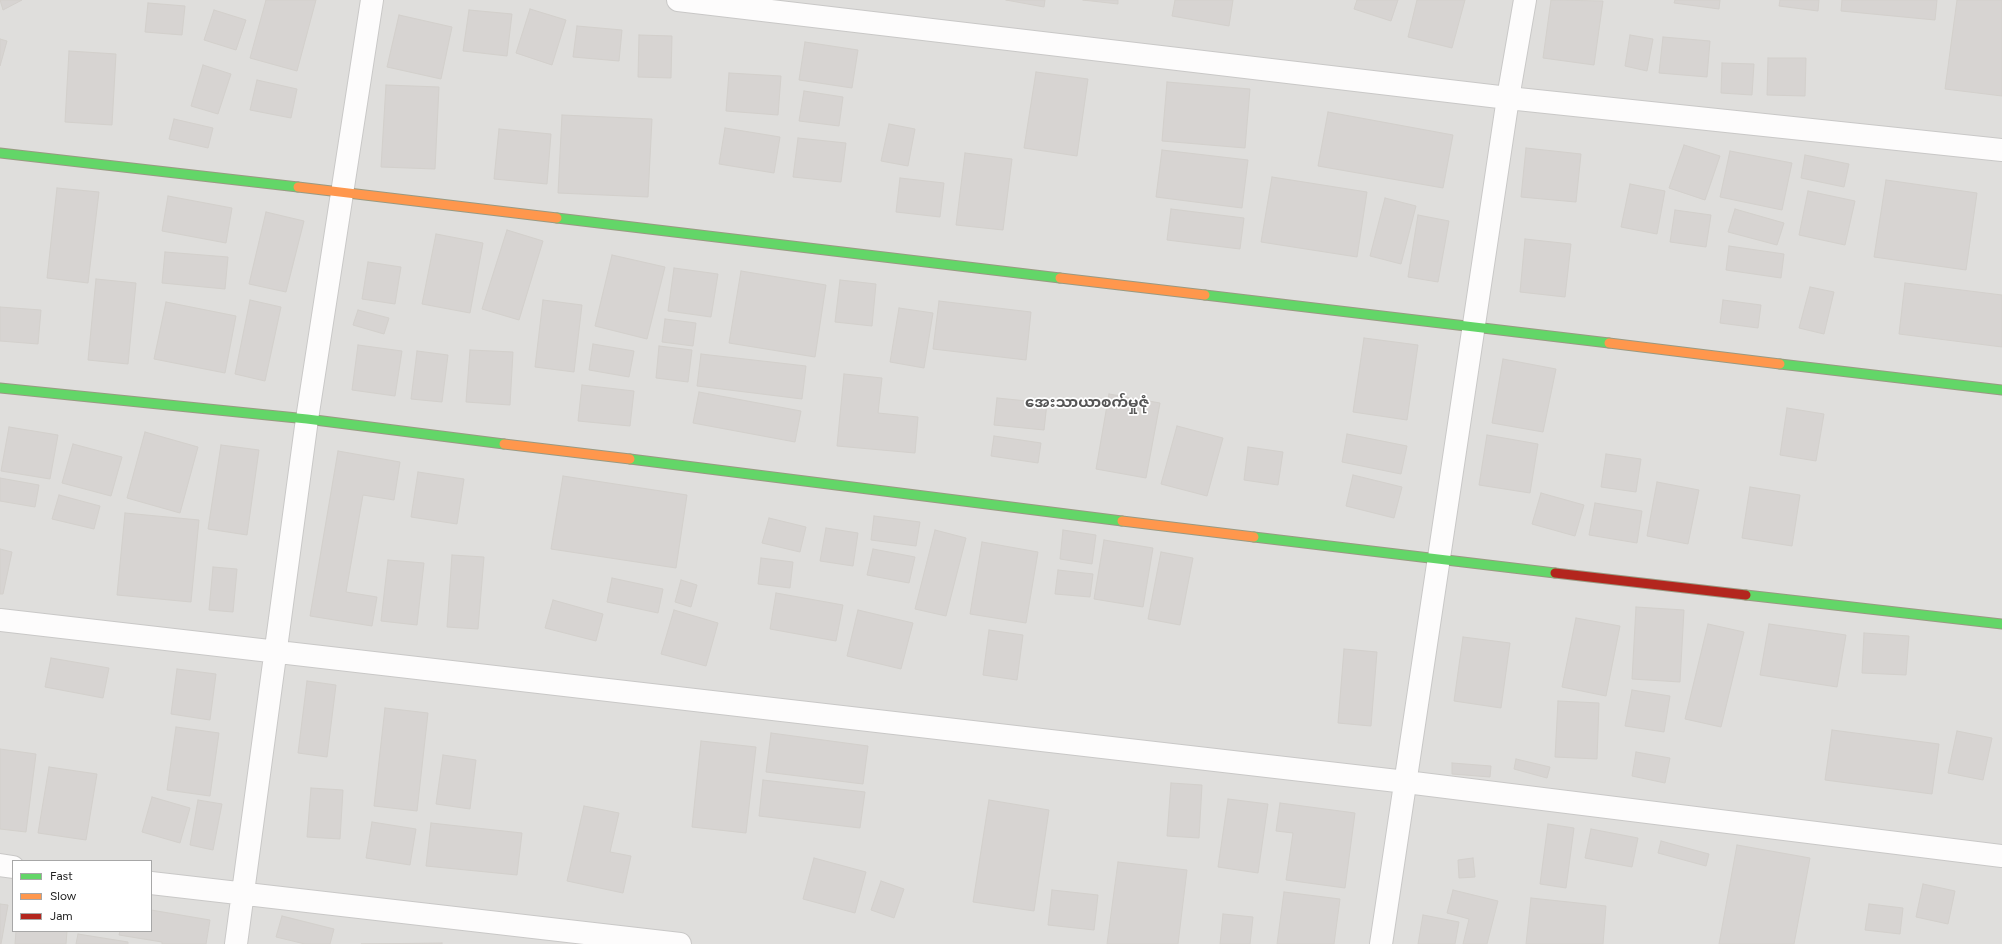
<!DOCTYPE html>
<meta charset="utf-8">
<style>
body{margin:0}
#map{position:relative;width:2002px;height:944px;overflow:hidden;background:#f0eeeb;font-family:Figtree,sans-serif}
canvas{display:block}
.legend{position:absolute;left:12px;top:860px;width:140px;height:72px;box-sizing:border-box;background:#fff;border:1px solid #a7a7a7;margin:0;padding:5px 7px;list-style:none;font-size:12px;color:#222}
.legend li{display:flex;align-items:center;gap:8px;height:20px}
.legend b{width:20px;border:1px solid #a7a7a7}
</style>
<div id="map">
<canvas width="2002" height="944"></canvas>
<ul class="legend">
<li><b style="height:5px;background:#63d668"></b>Fast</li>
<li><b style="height:5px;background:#ff974d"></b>Slow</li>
<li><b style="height:5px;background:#b3261e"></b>Jam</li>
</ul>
</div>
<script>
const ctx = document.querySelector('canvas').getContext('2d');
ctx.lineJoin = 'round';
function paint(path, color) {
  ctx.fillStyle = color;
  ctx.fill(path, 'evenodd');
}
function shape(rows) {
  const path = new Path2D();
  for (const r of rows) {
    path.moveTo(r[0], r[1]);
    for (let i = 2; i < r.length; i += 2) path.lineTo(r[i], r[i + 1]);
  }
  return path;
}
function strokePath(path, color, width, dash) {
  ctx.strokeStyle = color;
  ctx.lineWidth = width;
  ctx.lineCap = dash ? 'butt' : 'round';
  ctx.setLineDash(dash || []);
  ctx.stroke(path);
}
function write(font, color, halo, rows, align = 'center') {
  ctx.font = font + ' Figtree,"Noto Sans Myanmar",sans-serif';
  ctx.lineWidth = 3.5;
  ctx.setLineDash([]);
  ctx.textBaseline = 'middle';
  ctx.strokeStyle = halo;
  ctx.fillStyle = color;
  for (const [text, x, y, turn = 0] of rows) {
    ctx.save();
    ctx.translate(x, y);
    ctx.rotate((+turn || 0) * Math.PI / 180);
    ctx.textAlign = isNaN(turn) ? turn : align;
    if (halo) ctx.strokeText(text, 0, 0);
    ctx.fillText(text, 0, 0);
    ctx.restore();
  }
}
paint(shape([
 [0,0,2002,0,2002,944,0,944],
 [13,861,151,861,151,931,13,931]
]), '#dfdedc');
const building = shape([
 [0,0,22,0,3,10,0,0],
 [266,0,316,0,297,71,250,58,266,0],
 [1006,0,1045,0,1044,7,1006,0],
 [1083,0,1118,0,1118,4,1083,0],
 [1175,0,1233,0,1229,26,1172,16,1175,0],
 [1357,0,1398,0,1391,21,1354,9,1357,0],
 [1417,0,1465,0,1452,48,1408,37,1417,0],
 [1551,0,1603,1,1594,65,1543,58,1551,0],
 [1675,0,1720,0,1719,9,1674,3,1675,0],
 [1780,0,1819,0,1818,11,1779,6,1780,0],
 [1842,0,1937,0,1935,20,1841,11,1842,0],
 [1957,0,2002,0,2002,96,1945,89,1957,0],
 [148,3,185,6,182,35,145,32,148,3],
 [530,9,566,20,552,65,516,53,530,9],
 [214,10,246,20,236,50,204,40,214,10],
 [469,10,512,14,507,56,463,51,469,10],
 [399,15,452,27,441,79,387,67,399,15],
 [577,26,622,30,619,61,573,57,577,26],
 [639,35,672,36,671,78,638,77,639,35],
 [1630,35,1653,39,1647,71,1625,66,1630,35],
 [1663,37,1710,41,1707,77,1659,73,1663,37],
 [0,39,7,41,0,66,0,39],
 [805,42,858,50,852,88,799,80,805,42],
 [69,51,116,54,112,125,65,122,69,51],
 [1768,58,1806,58,1805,96,1767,95,1768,58],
 [1722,63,1754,64,1752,95,1721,93,1722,63],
 [203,65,231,74,218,114,191,106,203,65],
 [1036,72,1088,79,1077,156,1024,148,1036,72],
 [729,73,781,76,778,115,726,111,729,73],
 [257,80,297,89,291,118,250,110,257,80],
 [1167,82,1250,89,1245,148,1162,141,1167,82],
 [386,85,439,87,435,169,381,167,386,85],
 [804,91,843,97,839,126,799,121,804,91],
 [1328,112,1453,135,1443,188,1318,166,1328,112],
 [562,115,652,119,648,197,558,193,562,115],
 [174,119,213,128,208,148,169,139,174,119],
 [889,124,915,129,908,166,881,161,889,124],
 [725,128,780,137,774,173,719,164,725,128],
 [499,129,551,134,547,184,494,179,499,129],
 [798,138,846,143,841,182,793,177,798,138],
 [1684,145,1720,156,1705,200,1669,188,1684,145],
 [1526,148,1581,154,1576,202,1521,197,1526,148],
 [1162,150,1248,160,1242,208,1156,197,1162,150],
 [1730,151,1792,163,1782,210,1720,197,1730,151],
 [965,153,1012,159,1003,230,956,225,965,153],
 [1805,155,1849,164,1844,187,1801,178,1805,155],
 [1272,177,1367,192,1357,257,1261,242,1272,177],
 [900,178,944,183,940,217,896,212,900,178],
 [1886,180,1977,193,1966,270,1874,257,1886,180],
 [1630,184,1665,191,1657,234,1621,227,1630,184],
 [57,188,99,192,88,283,47,278,57,188],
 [1808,191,1855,201,1845,245,1799,235,1808,191],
 [168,196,232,208,226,243,162,231,168,196],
 [1385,198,1416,206,1401,264,1370,256,1385,198],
 [1171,209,1244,218,1240,249,1167,240,1171,209],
 [1735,209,1784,223,1777,245,1728,232,1735,209],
 [1675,210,1711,215,1706,247,1670,242,1675,210],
 [266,212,304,221,286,292,249,284,266,212],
 [1418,215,1449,221,1438,282,1408,277,1418,215],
 [507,230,543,241,519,320,482,309,507,230],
 [436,234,483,243,470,313,422,304,436,234],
 [1525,239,1571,244,1565,297,1520,292,1525,239],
 [1729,246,1784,254,1781,278,1726,270,1729,246],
 [165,252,228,257,225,289,162,283,165,252],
 [612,255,665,267,647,339,595,326,612,255],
 [368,262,401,267,395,304,362,299,368,262],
 [674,268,718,274,711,317,668,311,674,268],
 [741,271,826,285,815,357,729,343,741,271],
 [96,279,136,283,128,364,88,360,96,279],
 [840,280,876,284,872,326,835,322,840,280],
 [1905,283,2002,295,2002,347,1899,334,1905,283],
 [1810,287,1834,292,1824,334,1799,328,1810,287],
 [250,300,281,307,265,381,235,374,250,300],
 [543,300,582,305,574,372,535,367,543,300],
 [1723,300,1761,305,1758,328,1720,323,1723,300],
 [939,301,1031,312,1026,360,933,349,939,301],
 [166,302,236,316,225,373,154,359,166,302],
 [0,307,41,310,38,344,0,341,0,307],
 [899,308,933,313,924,368,890,362,899,308],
 [358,310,389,318,384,334,353,325,358,310],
 [665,319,696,323,693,346,662,342,665,319],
 [1364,338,1418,345,1407,420,1353,412,1364,338],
 [593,344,634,351,629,377,589,370,593,344],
 [358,345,402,351,395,396,352,390,358,345],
 [659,346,692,350,688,382,656,378,659,346],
 [470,350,513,352,510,405,466,402,470,350],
 [417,351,448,355,442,402,411,399,417,351],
 [701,354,806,366,802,399,697,386,701,354],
 [1503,359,1556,369,1543,432,1492,423,1503,359],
 [844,374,882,378,878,413,918,417,915,453,837,446,844,374],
 [582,385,634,391,630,426,578,421,582,385],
 [699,392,801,411,795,442,693,423,699,392],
 [1109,394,1160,403,1146,478,1096,469,1109,394],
 [997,398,1047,403,1044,430,994,425,997,398],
 [1787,408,1824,414,1816,461,1780,455,1787,408],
 [1177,426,1223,438,1207,496,1161,484,1177,426],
 [9,427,58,435,50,479,1,471,9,427],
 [145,432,198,447,180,513,127,498,145,432],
 [1347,434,1407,446,1401,474,1342,462,1347,434],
 [1487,435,1538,444,1530,493,1479,485,1487,435],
 [994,436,1041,443,1038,463,991,456,994,436],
 [73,444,122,457,111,496,62,483,73,444],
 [221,445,259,450,247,535,208,529,221,445],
 [1248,447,1283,452,1278,485,1244,480,1248,447],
 [338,451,400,462,394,500,363,495,346,592,377,597,372,626,310,616,338,451],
 [1606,454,1641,459,1636,492,1601,487,1606,454],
 [418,472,464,479,457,524,411,517,418,472],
 [1353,475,1402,487,1394,518,1346,506,1353,475],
 [563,476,687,495,676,568,551,549,563,476],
 [0,478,39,485,35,507,0,501,0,478],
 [1657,482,1699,490,1688,544,1647,536,1657,482],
 [1750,487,1800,495,1792,546,1742,538,1750,487],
 [1541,493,1584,505,1575,536,1532,524,1541,493],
 [59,495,100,506,94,529,52,519,59,495],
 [1595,503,1642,511,1637,543,1589,535,1595,503],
 [125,513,199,520,191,602,117,595,125,513],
 [874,516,920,522,916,546,871,540,874,516],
 [769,518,806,527,800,552,762,543,769,518],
 [826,528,858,533,853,566,820,561,826,528],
 [935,530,966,538,946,616,915,609,935,530],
 [1063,530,1096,535,1092,564,1060,559,1063,530],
 [1104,540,1153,548,1143,607,1094,599,1104,540],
 [982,542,1038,552,1026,623,970,614,982,542],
 [0,549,12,552,3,594,0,594,0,549],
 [873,549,915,557,909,583,867,575,873,549],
 [1161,552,1193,558,1180,625,1148,619,1161,552],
 [452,555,484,557,478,629,447,627,452,555],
 [761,558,793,562,790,588,758,584,761,558],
 [388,560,424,563,417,625,381,621,388,560],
 [213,567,237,569,233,612,209,610,213,567],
 [1058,570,1093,574,1090,597,1055,594,1058,570],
 [612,578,663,589,658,613,607,602,612,578],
 [681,580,697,585,691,607,675,602,681,580],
 [776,593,843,605,836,641,770,629,776,593],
 [553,600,603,614,596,641,545,628,553,600],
 [1636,607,1684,610,1680,682,1632,679,1636,607],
 [674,610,718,623,706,666,661,654,674,610],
 [858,610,913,623,901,669,847,656,858,610],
 [1576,618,1620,626,1606,696,1562,687,1576,618],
 [1708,624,1744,632,1721,727,1685,719,1708,624],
 [1769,624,1846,635,1837,687,1760,675,1769,624],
 [989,630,1023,635,1017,680,983,675,989,630],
 [1864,633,1909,636,1906,675,1862,673,1864,633],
 [1463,637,1510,643,1501,708,1454,701,1463,637],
 [1344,649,1377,652,1371,726,1338,723,1344,649],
 [51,658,109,668,103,698,45,687,51,658],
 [177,669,216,674,210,720,171,714,177,669],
 [307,681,336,685,327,757,298,753,307,681],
 [1632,690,1670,696,1664,732,1625,726,1632,690],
 [1558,701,1599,703,1597,759,1555,757,1558,701],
 [385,708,428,713,417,811,374,806,385,708],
 [176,727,219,733,210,796,167,790,176,727],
 [1832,730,1939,744,1932,794,1825,780,1832,730],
 [1957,731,1992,738,1983,780,1948,773,1957,731],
 [771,733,868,746,863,784,766,772,771,733],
 [701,741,756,747,746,833,692,827,701,741],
 [0,749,36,754,26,832,0,829,0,749],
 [1636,752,1670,758,1665,783,1632,776,1636,752],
 [443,755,476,760,470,809,436,804,443,755],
 [1516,759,1550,767,1547,778,1514,769,1516,759],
 [1452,763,1491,766,1490,777,1452,774,1452,763],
 [49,767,97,774,86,840,38,833,49,767],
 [763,780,865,792,860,828,759,816,763,780],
 [1171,783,1202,785,1199,838,1167,836,1171,783],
 [311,788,343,790,340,839,307,837,311,788],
 [152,797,190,808,180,843,142,832,152,797],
 [1228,799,1268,804,1258,873,1218,867,1228,799],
 [198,800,222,804,213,850,190,845,198,800],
 [989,800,1049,810,1034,911,973,902,989,800],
 [1280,803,1355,813,1345,888,1286,880,1293,833,1276,831,1280,803],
 [584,806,619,813,610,852,631,856,623,893,567,881,584,806],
 [372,822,416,829,410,865,366,858,372,822],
 [431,823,522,833,517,875,426,866,431,823],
 [1548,824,1574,828,1566,888,1540,884,1548,824],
 [1591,829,1638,838,1632,867,1585,858,1591,829],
 [1661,841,1709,854,1706,866,1658,853,1661,841],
 [1737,845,1810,858,1794,944,1719,944,1737,845],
 [814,858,866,872,855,913,803,899,814,858],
 [1473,858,1475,877,1459,878,1458,860,1473,858],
 [1118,862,1187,870,1178,944,1107,944,1118,862],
 [881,881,904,889,894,918,871,910,881,881],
 [1923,884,1955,891,1948,924,1916,917,1923,884],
 [1052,890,1098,895,1094,930,1048,925,1052,890],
 [1453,890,1498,901,1487,944,1463,944,1469,919,1447,913,1453,890],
 [1284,892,1340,899,1334,944,1277,944,1284,892],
 [1531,898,1606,906,1603,944,1526,944,1531,898],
 [0,904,8,905,1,944,0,944,0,904],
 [1869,904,1903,908,1900,934,1865,930,1869,904],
 [151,910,210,920,206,944,162,944,162,942,119,935,120,931,151,931,151,910],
 [1223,914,1253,917,1250,944,1220,944,1223,914],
 [1423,915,1459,922,1455,944,1418,944,1423,915],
 [282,916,334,929,330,944,305,944,276,937,282,916],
 [16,931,67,931,66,944,15,944,16,931],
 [78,934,128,942,128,944,76,944,78,934],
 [442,943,442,944,361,944,442,943]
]);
paint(building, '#d7d4d2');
strokePath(building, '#d3d0cc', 1);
const street = shape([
 [678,0,1508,98,2002,150],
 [0,620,1406,782,2002,856],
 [0,865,13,867],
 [151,883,680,944],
 [236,944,307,419,372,0],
 [1381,944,1508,98,1525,0]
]);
const fast = shape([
 [0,153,298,187],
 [557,218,1060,278],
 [1205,295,1609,343],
 [1780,364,2002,390],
 [0,388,307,419,504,444],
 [630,459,1122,521],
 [1254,537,1555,573],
 [1746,595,2002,624]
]);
const slow = shape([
 [298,187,557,218],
 [1060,278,1205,295],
 [1609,343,1780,364],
 [504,444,630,459],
 [1122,521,1254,537]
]);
const jam = shape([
 [1555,573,1746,595]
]);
strokePath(street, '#c9c8c7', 24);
strokePath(fast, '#999a82', 11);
strokePath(slow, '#999a82', 11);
strokePath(jam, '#999a82', 11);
strokePath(street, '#fdfcfc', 22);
strokePath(fast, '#63d668', 9);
strokePath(slow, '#ff974d', 9);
strokePath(jam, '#b3261e', 9);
write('bold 15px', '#555', '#fff', [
 ["အေးသာယာစက်မှုဇုံ",1087,403]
]);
</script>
